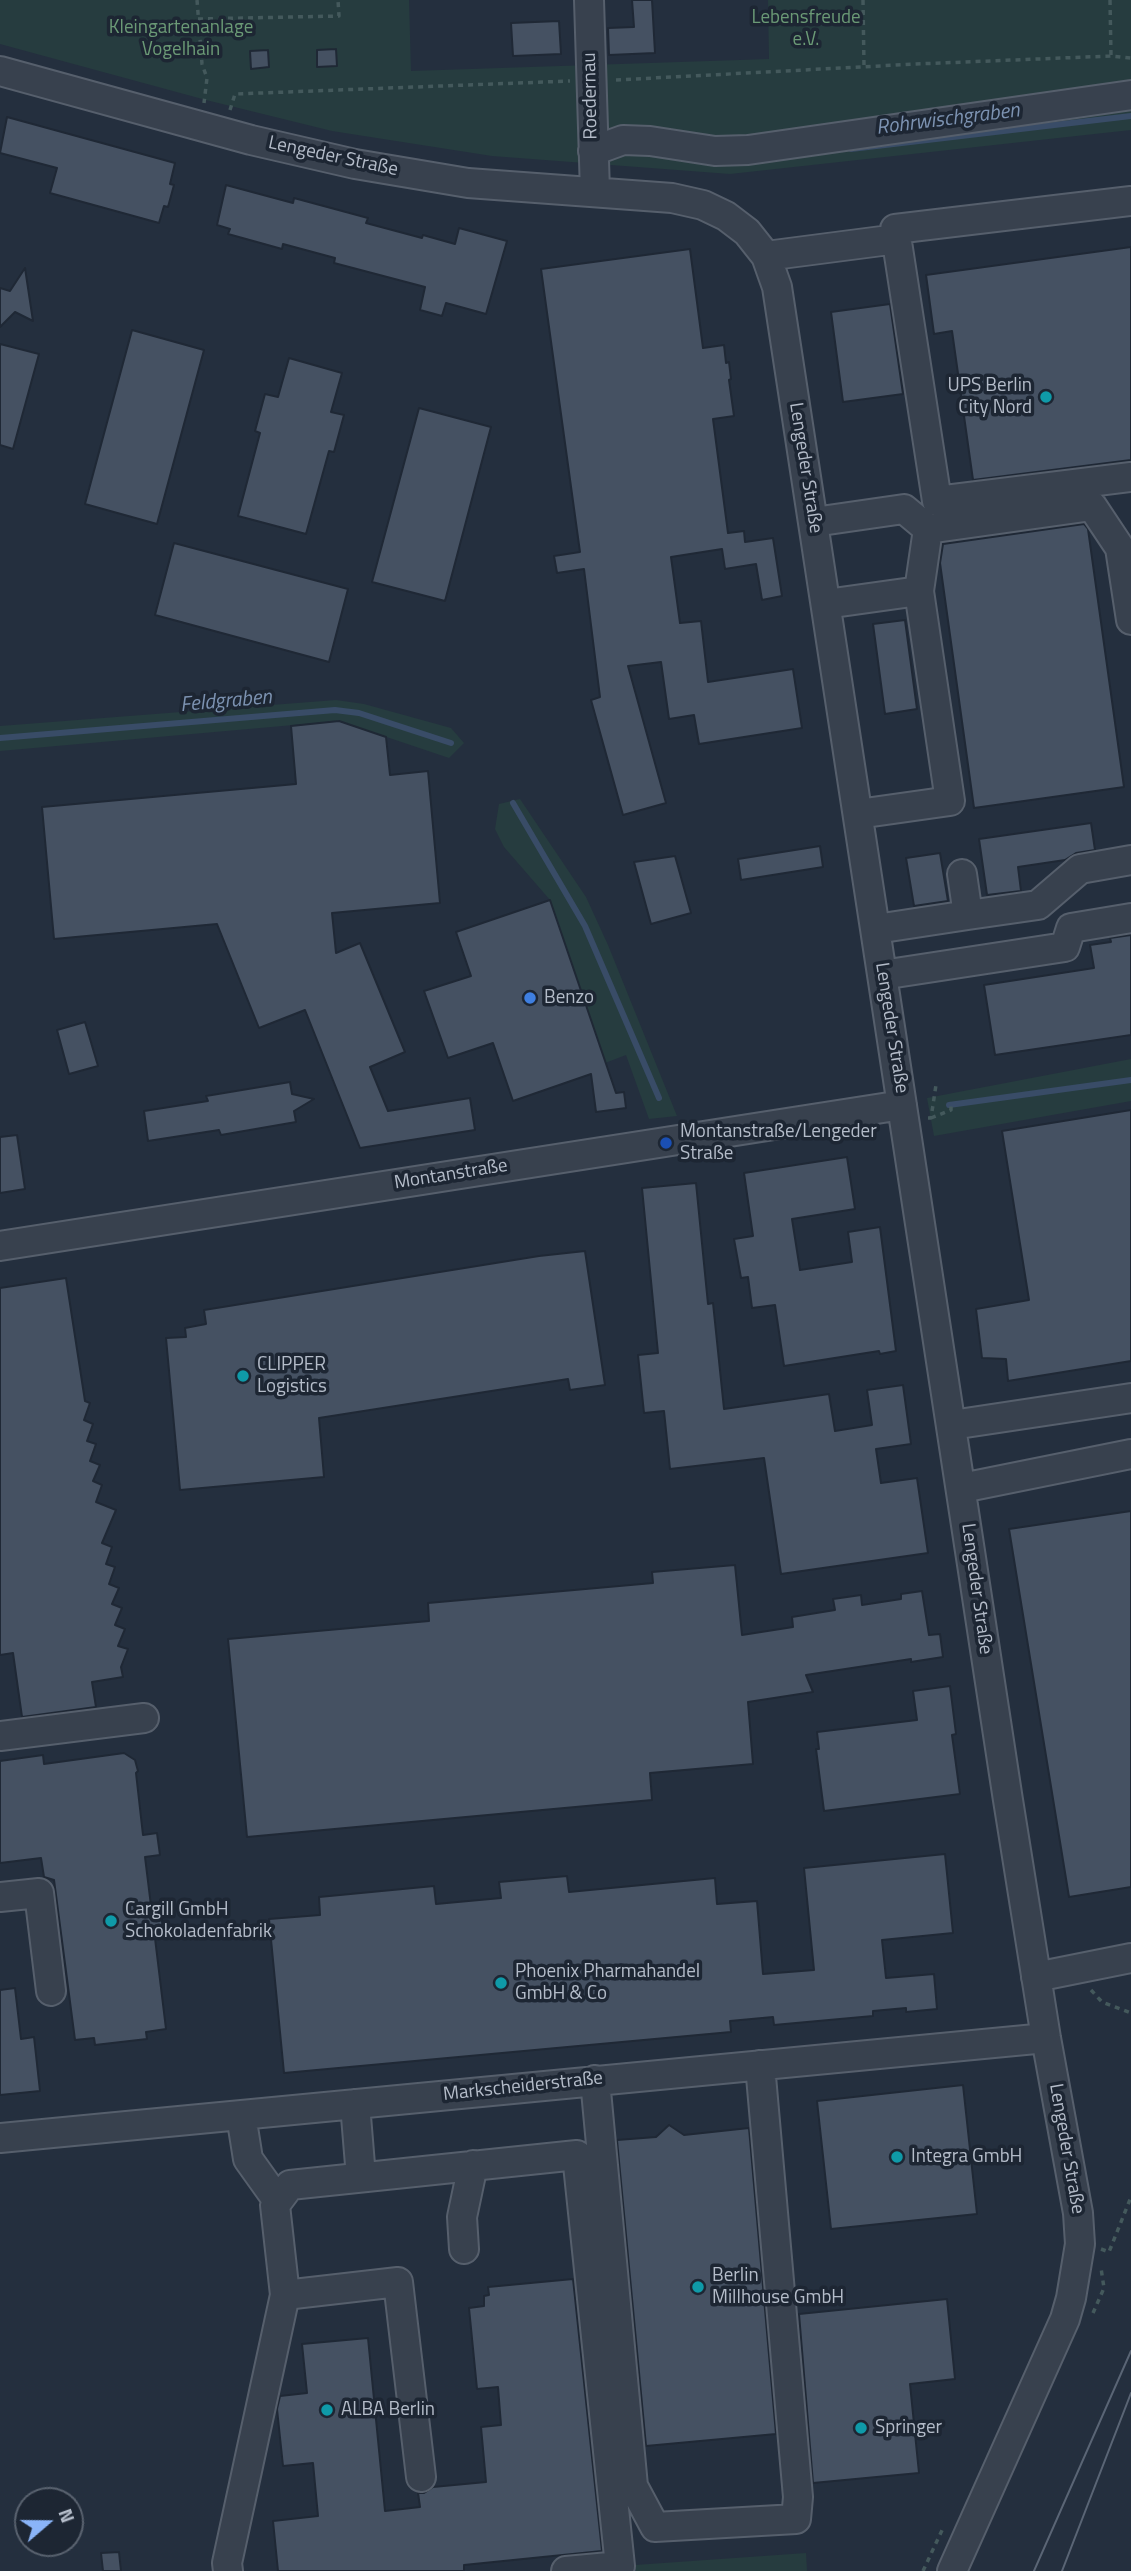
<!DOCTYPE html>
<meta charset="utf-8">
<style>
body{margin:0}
#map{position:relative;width:1131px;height:2571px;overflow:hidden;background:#242f3e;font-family:"Titillium Web",sans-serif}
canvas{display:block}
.north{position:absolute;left:14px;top:2487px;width:70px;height:70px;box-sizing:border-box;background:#1d2633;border:2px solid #59626f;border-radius:50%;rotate:70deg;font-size:19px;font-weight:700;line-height:28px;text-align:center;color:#b4bcc9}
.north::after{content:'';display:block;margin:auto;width:24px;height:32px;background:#8ab4f8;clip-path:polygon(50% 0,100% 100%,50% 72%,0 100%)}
</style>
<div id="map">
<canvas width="1131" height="2571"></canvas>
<div class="north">N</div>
</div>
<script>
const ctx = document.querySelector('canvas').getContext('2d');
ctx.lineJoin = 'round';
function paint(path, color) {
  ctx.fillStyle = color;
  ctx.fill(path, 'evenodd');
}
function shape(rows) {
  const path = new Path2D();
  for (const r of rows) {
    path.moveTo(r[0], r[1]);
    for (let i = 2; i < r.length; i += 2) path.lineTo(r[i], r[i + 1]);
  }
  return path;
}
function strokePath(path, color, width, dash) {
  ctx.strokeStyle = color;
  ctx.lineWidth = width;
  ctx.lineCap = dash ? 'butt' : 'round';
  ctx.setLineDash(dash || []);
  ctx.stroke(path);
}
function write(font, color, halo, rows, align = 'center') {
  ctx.font = font + ' "Titillium Web",sans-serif';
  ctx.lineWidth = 7;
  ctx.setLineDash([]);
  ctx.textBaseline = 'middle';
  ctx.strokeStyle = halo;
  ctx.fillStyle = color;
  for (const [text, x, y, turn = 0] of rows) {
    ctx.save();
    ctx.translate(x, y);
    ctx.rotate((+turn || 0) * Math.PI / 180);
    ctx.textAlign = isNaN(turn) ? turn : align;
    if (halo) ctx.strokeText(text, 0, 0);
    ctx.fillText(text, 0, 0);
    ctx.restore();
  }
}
paint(shape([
 [0,0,409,0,411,71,769,59,768,0,1131,0,1131,130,730,174,492,156,332,131,206,100,0,44],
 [336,700,364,704,451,728,464,743,449,758,339,721,0,751,0,726],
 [520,799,586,897,608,945,677,1116,649,1119,626,1055,605,1063,550,900,504,847,495,829,499,804],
 [1131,1059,1131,1101,934,1136,927,1098],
 [806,2553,807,2571,636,2571,635,2565]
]), '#263c3f');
strokePath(shape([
 [851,149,1131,116],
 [0,738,335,710,359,713,451,743],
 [513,803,585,926,659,1098],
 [949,1105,1131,1080]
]), '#394c67', 6);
const building = shape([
 [632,0,652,0,655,53,609,55,608,28,634,27,632,0],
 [559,21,561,54,513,56,511,23,559,21],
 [336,49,337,66,317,67,317,50,336,49],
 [268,50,269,67,251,69,250,51,268,50],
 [7,117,175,163,170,184,174,185,168,207,164,206,159,223,50,193,57,168,0,153,7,117],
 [226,185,293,203,294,198,368,218,366,223,422,238,423,235,455,244,459,228,507,241,486,314,446,303,442,316,420,310,425,287,334,263,335,258,283,244,282,249,228,234,230,229,217,225,226,185],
 [1131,247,1131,460,973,480,952,331,934,334,926,275,1131,247],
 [690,249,703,348,724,345,726,363,729,362,731,379,729,380,734,416,713,419,728,533,744,531,745,542,773,538,782,596,762,600,756,564,725,569,722,549,671,557,680,623,701,621,708,682,793,669,802,728,699,744,694,715,669,719,661,662,628,666,666,803,623,815,591,700,600,697,584,569,557,573,554,556,580,552,541,269,690,249],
 [25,268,33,321,15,312,0,327,0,288,10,291,25,268],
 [890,304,903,394,843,402,831,312,890,304],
 [132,330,204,350,157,524,85,504,132,330],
 [0,344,39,354,13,449,0,445,0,344],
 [289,358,342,373,331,412,344,415,334,452,329,451,306,534,238,516,260,433,255,431,265,394,278,397,289,358],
 [419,408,491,427,445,601,372,582,419,408],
 [1084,524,1088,529,1124,787,974,808,940,563,943,544,1084,524],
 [174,543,348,589,329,662,155,615,174,543],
 [905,620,917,709,885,714,873,624,905,620],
 [339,721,386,737,390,775,428,771,440,903,332,913,336,953,360,943,405,1052,370,1067,388,1111,470,1098,475,1130,360,1148,305,1010,259,1028,217,924,54,939,42,807,296,784,291,726,339,721],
 [1091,823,1095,850,1076,853,1065,860,1018,867,1021,891,987,895,979,839,1091,823],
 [820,846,823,867,741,880,738,859,820,846],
 [940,853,948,901,914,906,906,858,940,853],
 [675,856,691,913,651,924,634,862,675,856],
 [550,900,616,1093,624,1092,626,1108,596,1112,591,1074,513,1101,493,1043,448,1058,424,991,471,976,456,932,550,900],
 [1131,935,1131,1035,995,1055,984,985,1094,968,1090,945,1111,942,1110,938,1131,935],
 [85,1022,98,1066,69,1074,57,1030,85,1022],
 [290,1082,292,1094,314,1099,294,1111,296,1122,221,1135,219,1130,148,1141,144,1111,208,1101,206,1096,290,1082],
 [1131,1110,1131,1361,1008,1381,1006,1359,982,1358,976,1309,1029,1300,1002,1131,1131,1110],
 [17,1135,25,1189,0,1193,0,1137,17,1135],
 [847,1157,855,1209,792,1219,800,1270,852,1262,848,1232,880,1227,896,1351,880,1354,879,1351,784,1366,775,1305,752,1308,748,1277,741,1278,734,1239,753,1236,744,1173,847,1157],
 [696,1183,708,1304,713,1303,724,1409,829,1394,835,1431,872,1425,867,1390,903,1385,911,1444,876,1449,881,1483,917,1478,928,1553,781,1574,764,1458,670,1469,664,1411,644,1413,638,1355,658,1353,642,1188,696,1183],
 [585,1251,605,1385,570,1390,568,1379,319,1418,324,1477,180,1490,166,1338,186,1337,185,1328,206,1324,204,1310,539,1256,585,1251],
 [66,1278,85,1401,90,1403,84,1420,93,1424,87,1441,96,1444,90,1461,100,1465,93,1481,102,1485,96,1502,116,1510,102,1543,112,1547,106,1564,115,1567,109,1584,119,1588,112,1604,122,1608,115,1625,125,1629,118,1646,128,1649,121,1667,123,1677,92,1682,96,1707,22,1717,13,1653,0,1655,0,1288,66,1278],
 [1131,1511,1131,1887,1069,1897,1009,1529,1131,1511],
 [735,1565,742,1635,793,1627,792,1617,835,1610,833,1599,861,1595,862,1605,901,1599,901,1594,922,1591,929,1635,940,1634,943,1657,911,1662,911,1659,806,1675,813,1692,748,1702,753,1764,650,1773,652,1800,247,1837,228,1639,429,1621,428,1603,653,1583,652,1572,735,1565],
 [950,1686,956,1734,952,1735,960,1794,824,1811,816,1749,819,1749,817,1732,917,1720,913,1691,950,1686],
 [124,1753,135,1760,138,1771,136,1773,143,1835,157,1833,160,1855,145,1857,152,1914,161,1913,163,1929,154,1930,166,2029,146,2032,147,2039,95,2045,94,2038,75,2040,54,1880,44,1877,41,1858,0,1863,0,1761,43,1755,44,1764,124,1753],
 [945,1854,953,1933,882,1940,886,1978,934,1974,937,2009,906,2012,906,2008,873,2011,873,2016,774,2025,773,2017,730,2021,731,2032,284,2073,269,1919,320,1915,319,1897,434,1886,436,1904,501,1898,499,1882,567,1876,569,1892,715,1878,717,1904,757,1901,763,1974,814,1970,804,1868,945,1854],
 [15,1988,21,2039,34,2037,40,2091,0,2095,0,1990,15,1988],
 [963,2085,977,2214,831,2229,817,2101,963,2085],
 [669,2125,684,2135,749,2128,776,2434,646,2446,617,2140,656,2137,669,2125],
 [573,2279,602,2551,464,2565,464,2571,278,2571,273,2521,318,2516,313,2463,283,2466,277,2409,280,2396,307,2393,302,2344,368,2338,385,2511,420,2507,418,2493,424,2493,433,2487,486,2482,481,2427,501,2425,498,2387,477,2389,469,2308,484,2306,484,2296,489,2295,488,2287,573,2279],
 [947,2299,955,2379,910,2384,919,2473,813,2483,799,2314,947,2299],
 [119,2552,121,2571,103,2571,101,2553,119,2552]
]);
paint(building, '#455162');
strokePath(building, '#1f2835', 2);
const minor = shape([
 [589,0,595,192],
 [0,71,251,140,355,164,468,183,672,198,703,205,726,216,747,232,766,256,777,287,1008,1800,1046,2038,1078,2213,1080,2244,1071,2298,1065,2319,952,2571],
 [593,151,623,140,650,141,715,151,748,150,1131,95],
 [1131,201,895,229,937,501,1131,477],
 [766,256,897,239],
 [814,522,904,509,928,529],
 [826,604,919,591],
 [858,814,950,801,919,591,928,529,1092,506,1120,548,1131,620],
 [968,915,1038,905,1080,869,1131,860],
 [876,929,968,915,962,874],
 [882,975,1065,947,1071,928,1131,918],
 [0,1246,902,1105],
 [952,1425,1131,1398],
 [962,1488,1131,1454],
 [0,1736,144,1718],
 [0,1897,39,1893,51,1991],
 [1036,1977,1131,1958],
 [595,2080,633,2486,655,2527,796,2519,798,2497,760,2065],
 [355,2104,361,2177],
 [241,2115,248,2159,278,2201],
 [0,2138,1046,2038],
 [464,2249,462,2217,473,2165],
 [421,2477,398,2282,285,2295,275,2205,290,2185,577,2155,620,2566,566,2571],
 [228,2571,227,2563,285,2295]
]);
strokePath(minor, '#565f6c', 32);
strokePath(shape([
 [197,0,202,64,207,78,204,103],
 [863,0,864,66],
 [1110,0,1111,56],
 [198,19,339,16,338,0],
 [616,80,916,64,1111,56,1131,58],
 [230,110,235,94,570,81],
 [928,1118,931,1118,936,1085],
 [931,1118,951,1110,951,1106],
 [1091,1990,1102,2002,1131,2013],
 [1101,2249,1109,2252,1131,2197],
 [1093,2313,1104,2288,1101,2268],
 [923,2571,944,2526]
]), '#44595c', 3.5, [5, 5]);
strokePath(minor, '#38414e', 28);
strokePath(shape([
 [1034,2571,1131,2351],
 [1062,2571,1131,2393]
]), '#5a6575', 2);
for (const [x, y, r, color] of [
 [1046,397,7,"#0f9aa8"],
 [530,998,7,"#3f7fe0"],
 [666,1143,7,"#1a4fb4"],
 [243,1376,7,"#0f9aa8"],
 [111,1921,7,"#0f9aa8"],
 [501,1983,7,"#0f9aa8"],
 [897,2157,7,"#0f9aa8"],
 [698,2287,7,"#0f9aa8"],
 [327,2410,7,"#0f9aa8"],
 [861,2428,7,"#0f9aa8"]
]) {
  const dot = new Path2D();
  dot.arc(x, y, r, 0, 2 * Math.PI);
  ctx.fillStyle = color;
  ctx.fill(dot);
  strokePath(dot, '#1d2633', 2.5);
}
write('19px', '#6b9a76', '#1d2633', [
 ["Lebensfreude",806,18],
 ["e.V.",806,40],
 ["Kleingartenanlage",181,28],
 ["Vogelhain",181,50]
]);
write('19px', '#b4bcc9', '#1d2633', [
 ["Roedernau",591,96,-91],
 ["Lengeder Straße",333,157,12],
 ["Lengeder Straße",805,468,81],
 ["Lengeder Straße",891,1028,81],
 ["Montanstraße",451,1175,-9],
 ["Lengeder Straße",976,1589,82],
 ["Markscheiderstraße",523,2087,-6],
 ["Lengeder Straße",1066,2149,80]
]);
write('19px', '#b4bcc9', '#1d2633', [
 ["UPS Berlin",1032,386,"right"],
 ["City Nord",1032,408,"right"],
 ["Benzo",544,998],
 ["Montanstraße/Lengeder",680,1132],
 ["Straße",680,1154],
 ["CLIPPER",257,1365],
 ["Logistics",257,1387],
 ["Cargill GmbH",125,1910],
 ["Schokoladenfabrik",125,1932],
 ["Phoenix Pharmahandel",515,1972],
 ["GmbH & Co",515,1994],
 ["Integra GmbH",911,2157],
 ["Berlin",712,2276],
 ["Millhouse GmbH",712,2298],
 ["ALBA Berlin",341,2410],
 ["Springer",875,2428]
], 'left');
write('italic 21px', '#7c92b1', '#1d2633', [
 ["Rohrwischgraben",948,120,-7],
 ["Feldgraben",226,702,-5]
]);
</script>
